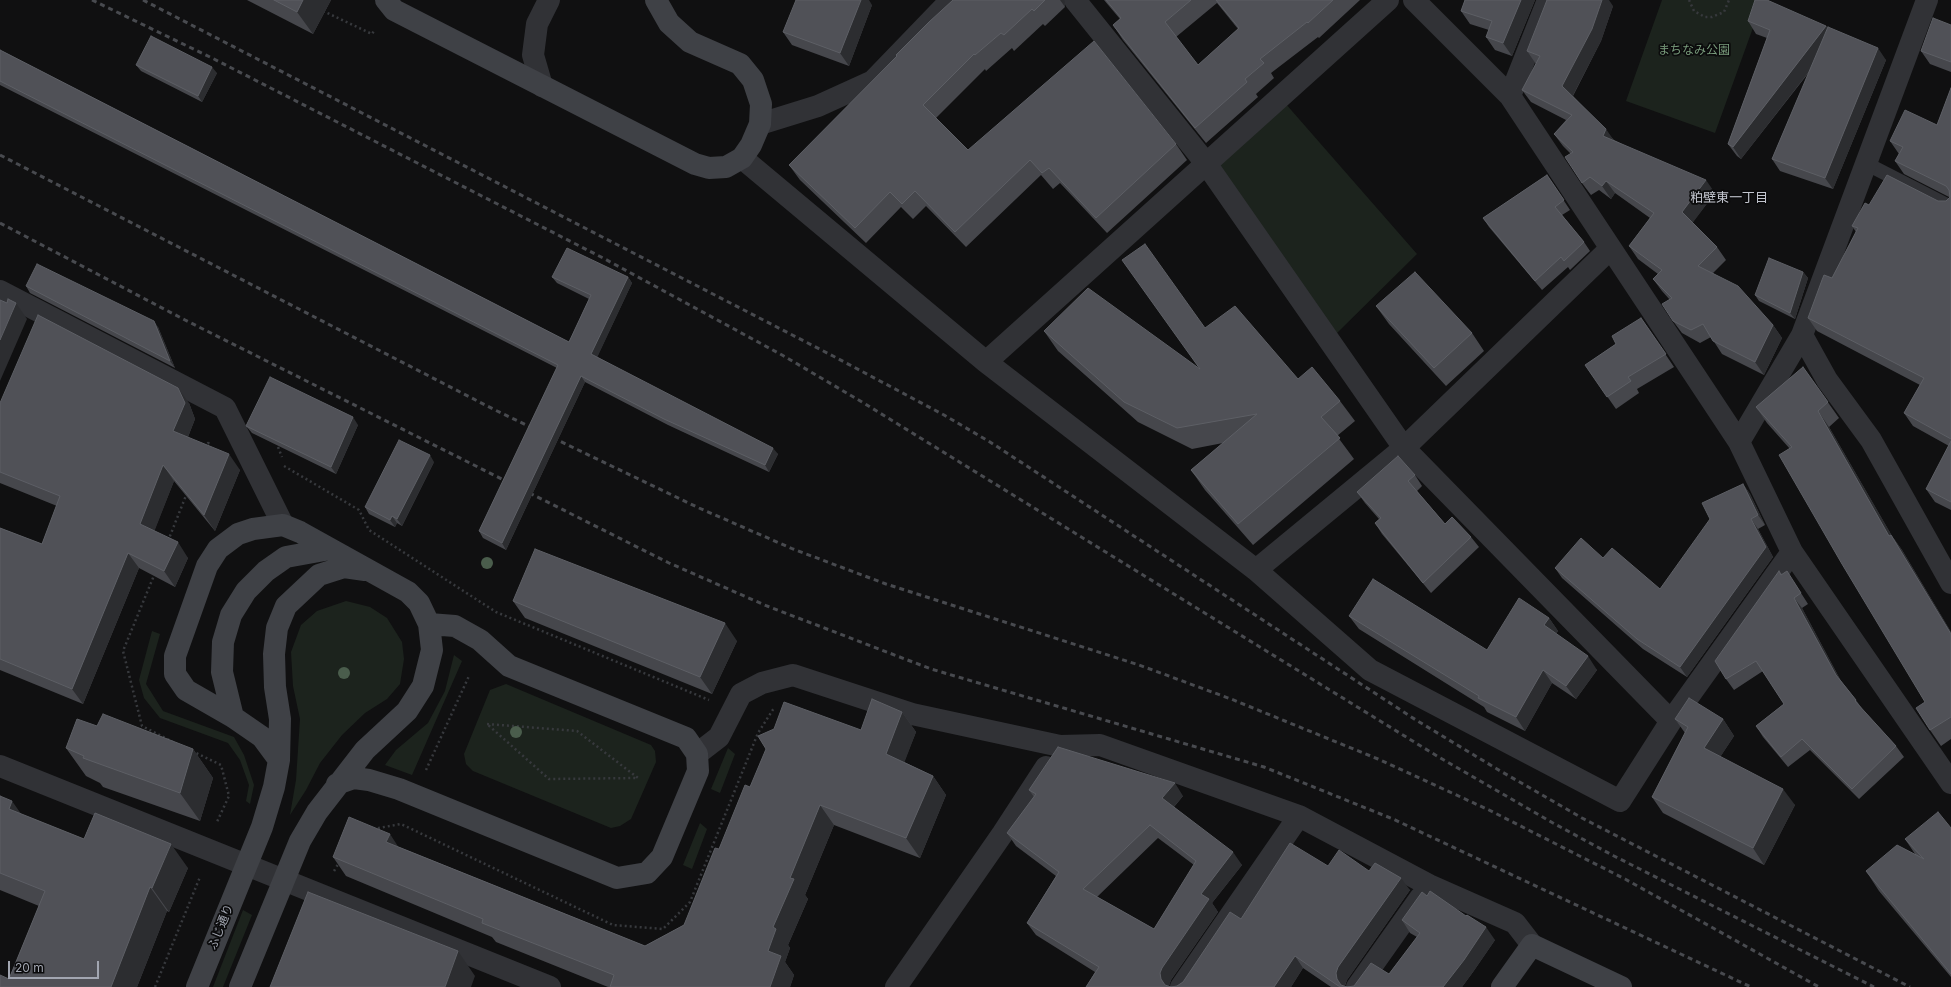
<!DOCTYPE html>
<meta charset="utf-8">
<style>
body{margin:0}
#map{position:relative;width:1951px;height:987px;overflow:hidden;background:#101011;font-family:Inter,sans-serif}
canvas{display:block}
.scale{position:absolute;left:8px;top:961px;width:91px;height:18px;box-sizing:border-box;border:2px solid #a2a6b1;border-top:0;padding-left:5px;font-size:12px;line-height:14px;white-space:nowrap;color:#a2a6b1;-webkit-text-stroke:3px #0b0b0c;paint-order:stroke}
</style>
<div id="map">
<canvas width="1951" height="987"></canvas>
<div class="scale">20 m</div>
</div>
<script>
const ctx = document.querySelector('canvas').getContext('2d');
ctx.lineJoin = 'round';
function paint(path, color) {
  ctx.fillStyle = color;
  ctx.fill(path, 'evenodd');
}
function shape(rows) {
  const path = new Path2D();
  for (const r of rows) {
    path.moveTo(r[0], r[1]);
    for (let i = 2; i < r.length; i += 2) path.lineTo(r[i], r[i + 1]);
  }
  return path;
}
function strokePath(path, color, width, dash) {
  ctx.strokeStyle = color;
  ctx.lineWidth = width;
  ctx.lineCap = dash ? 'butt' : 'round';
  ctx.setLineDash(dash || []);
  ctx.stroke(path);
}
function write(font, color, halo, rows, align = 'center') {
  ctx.font = font + ' Inter,"Noto Sans JP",sans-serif';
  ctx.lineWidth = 3.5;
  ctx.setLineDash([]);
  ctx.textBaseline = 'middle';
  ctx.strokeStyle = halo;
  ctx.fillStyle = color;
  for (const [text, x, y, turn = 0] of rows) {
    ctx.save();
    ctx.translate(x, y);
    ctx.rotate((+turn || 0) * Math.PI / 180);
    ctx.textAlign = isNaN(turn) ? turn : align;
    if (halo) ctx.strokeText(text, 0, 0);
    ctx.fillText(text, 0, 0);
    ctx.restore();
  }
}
paint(shape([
 [1662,0,1763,0,1715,133,1626,101],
 [1285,103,1417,254,1336,334,1213,163],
 [346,601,370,607,387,618,402,642,404,659,400,684,387,699,365,713,342,735,320,763,306,790,290,815,296,780,300,719,293,686,291,652,301,625,317,611],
 [152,631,160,634,146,684,163,711,234,737,244,755,254,785,250,804,246,801,249,785,240,760,228,743,160,718,144,698,139,680],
 [454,655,462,661,412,775,385,765,396,750,428,723,445,691],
 [506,684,651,745,655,751,656,762,631,819,620,826,611,828,473,771,466,764,464,754,490,690],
 [728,748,735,754,720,793,711,789],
 [700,823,707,829,692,869,683,865],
 [243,910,252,915,223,987,213,987]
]), '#1c231d');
strokePath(shape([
 [1689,0,1694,11,1705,17,1712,17,1724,12,1729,0],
 [323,11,372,34,375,29],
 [278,447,282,457],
 [206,448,208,443,212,445],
 [284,466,359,510,369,530,496,612,709,700],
 [168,541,187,493],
 [155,573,123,651,142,726,173,742],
 [487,724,577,731,638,778,549,779,487,724],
 [192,751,221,765,229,796,216,824],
 [426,770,469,676],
 [373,829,401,824,613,925,663,929,690,902,758,733,774,708],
 [334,871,340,861],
 [155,987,200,877]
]), '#37393d', 2.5, [2, 3]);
strokePath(shape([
 [1865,163,1951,207]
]), '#313236', 14);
strokePath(shape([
 [1075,0,1205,162,1404,448,1671,721],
 [1414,0,1510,96,1739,442,1792,552,1951,783],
 [542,86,533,55,537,24,549,0],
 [1510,96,1548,0],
 [760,124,818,106,873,81,951,0],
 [742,158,986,362,1256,570,1370,670,1620,801,1671,721,1792,552],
 [0,291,225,408,283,525],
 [1802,335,1827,380,1871,440,1951,583],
 [986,362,1388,0],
 [1739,442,1802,335,1927,0],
 [1256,570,1404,448,1610,249],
 [697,754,719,737,741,694,762,683,793,675,912,714,1060,746,1100,745,1299,816,1429,885,1515,923,1532,945],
 [0,766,550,987],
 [896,987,1003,833,1046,767],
 [1181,987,1299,816],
 [1357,987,1420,898]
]), '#313236', 22);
strokePath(shape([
 [386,0,394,10,695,164,709,168,726,167,742,158,751,145,760,124,761,104,753,80,740,64,690,42,669,23,656,0],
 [233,717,222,672,223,642,231,615,246,591,266,571,286,557,330,549],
 [337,784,354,778,369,780,399,789,617,878,647,873,662,857,698,771,697,754,686,738,509,666,480,640,455,626,429,624],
 [197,987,262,827,274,787,279,760,280,719,275,687,274,654,277,628,286,606,319,575,344,567,365,570],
 [240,987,300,841,317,812,365,750,407,711,423,686,432,650,429,624,419,603,408,592,300,532,283,525,253,529,238,534,218,549,207,566,175,656,175,674,186,690,233,717,262,737,279,760],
 [1502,987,1532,945,1621,987]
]), '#3f4146', 22);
strokePath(shape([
 [92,0,212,58,603,258,782,355,862,402,1437,756,1553,823,1614,856,1874,987],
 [143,0,833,356,944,415,990,442,1416,720,1497,769,1582,818,1910,987],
 [0,155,495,410,699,508,793,549,886,584,1139,665,1231,699,1378,759,1489,810,1625,879,1819,987],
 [0,223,185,320,669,563,767,606,931,669,1264,767,1393,819,1751,987]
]), '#484a4f', 3, [5, 4]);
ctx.fillStyle = '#4a5d4c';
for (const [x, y] of [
 [487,563],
 [344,673],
 [516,732]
]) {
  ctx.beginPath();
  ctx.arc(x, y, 6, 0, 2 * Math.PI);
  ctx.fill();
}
paint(shape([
 [247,0,331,0,313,34],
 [953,0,1064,0,1065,7,1045,26,1043,24,1014,51,1012,48,986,71,985,69,936,118,968,150,1176,144,1187,160,1107,233,1060,183,1053,189,1041,175,966,247,926,206,913,219,901,207,866,243,800,180,789,165,897,57,896,55],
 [1104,0,1360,0,1319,38,1318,37,1271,73,1274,78,1256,94,1258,97,1206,143,1123,40,1113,25,1120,19],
 [1217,3,1238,29,1198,65,1176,37],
 [1465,0,1535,0,1512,56,1495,50,1486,37,1489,30,1470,24,1461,11],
 [872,5,849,66,792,45,783,32],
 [1613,6,1601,41,1573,96,1614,140,1715,193,1692,223,1717,247,1726,260,1713,273,1773,325,1782,338,1764,375,1722,354,1711,337,1700,343,1682,333,1673,321,1670,300,1662,291,1653,279,1658,274,1638,259,1629,246,1650,218,1615,193,1611,199,1599,190,1591,195,1582,183,1570,153,1563,146,1554,134,1566,120,1531,102,1522,90,1536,64,1527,51],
 [1748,21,1826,26,1828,28,1886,60,1833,189,1780,171,1772,159,1810,71,1741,159,1737,156,1728,144,1767,38,1756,34],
 [1951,25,1951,72,1930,64,1921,51],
 [0,50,569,342,589,299,557,283,552,277,628,277,632,283,597,357,778,454,769,472,668,425,585,382,506,550,483,538,479,531,557,368,0,85],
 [136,65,217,73,202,102,141,71],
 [1951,88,1951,510,1935,502,1926,489,1949,446,1913,426,1904,413,1920,385,1817,331,1808,318,1832,278,1856,232,1852,226,1869,205,1946,201,1950,197,1949,197,1904,174,1895,161,1899,154,1890,141,1937,125],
 [1547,175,1570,210,1562,215,1584,242,1590,251,1570,270,1568,267,1542,290,1489,227,1483,218],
 [1803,272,1808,278,1795,319,1759,301,1755,295],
 [26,286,158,327,175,368,30,293],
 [1376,306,1472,333,1484,351,1446,386,1389,324],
 [1641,318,1674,367,1637,389,1639,393,1616,409,1585,365,1616,344],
 [1205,328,1298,379,1340,401,1355,421,1337,436,1354,459,1253,545,1205,490,1191,470,1223,443,1192,449,1138,422,1058,351,1044,331,1199,369],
 [1803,367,1839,418,1829,427,1892,536,1902,550,1951,632,1951,739,1941,746,1930,730,1925,702,1790,449,1767,423,1756,407],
 [0,403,189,403,195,419,188,437,240,470,215,531,174,481,154,531,188,558,175,587,139,568,83,704,0,670,0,671,0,528,42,544,57,506,0,483],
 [358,425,336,474,252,433,246,426],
 [434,462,402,526,397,523,395,527,369,514,365,507],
 [1415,475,1422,486,1417,491,1445,524,1471,537,1479,547,1431,593,1382,534,1375,523,1379,519,1365,503,1357,492],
 [1743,484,1750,494,1765,525,1758,529,1773,557,1687,677,1643,649,1562,578,1555,568,1603,558,1660,589],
 [1779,571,1782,574,1794,582,1808,604,1802,608,1841,681,1856,700,1863,710,1896,746,1904,757,1859,799,1810,750,1788,767,1763,737,1756,726,1784,704,1763,671,1734,690,1726,679],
 [513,601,737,641,712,694,525,618],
 [1349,616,1487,650,1549,618,1558,631,1556,634,1597,670,1576,699,1552,683,1525,731,1487,712,1484,707,1359,629],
 [902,712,916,732,904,762,933,776,946,795,920,858,834,825,805,895,808,899,788,945,790,948,785,962,794,975,790,987,608,987,496,942,492,937,346,876,333,857,399,847,645,946,684,925,719,849,750,787,861,730],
 [1675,719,1723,719,1734,736,1720,757,1795,805,1764,865,1663,813,1652,797,1685,733],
 [97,726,193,749,213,778,200,821,103,787,100,783,86,776,66,748],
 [1029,790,1183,796,1174,807,1242,865,1212,903,1218,912,1171,980,1169,986,1171,987,1177,986,1183,982,1241,919,1328,866,1369,871,1410,890,1347,980,1345,986,1347,987,1354,986,1389,974,1417,937,1410,933,1402,920,1495,940,1473,972,1462,987,1331,987,1303,968,1291,987,1086,987,1095,972,1036,935,1027,923,1056,876,1016,846,1007,833,1034,797],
 [1158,838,1194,865,1154,929,1097,897],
 [0,796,21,814,84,839,188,868,169,912,167,911,137,987,0,987,9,979,39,906,0,890],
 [1951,828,1951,977,1879,891,1866,871,1915,854,1905,839]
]), '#46474c');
paint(shape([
 [303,0,331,0,313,34,297,12],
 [861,0,869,0,872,5,849,66,840,53],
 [1060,0,1064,0,1065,7],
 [1521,0,1535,0,1512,56,1503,43],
 [1602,0,1609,0,1613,6,1601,41,1571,99,1562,86],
 [1826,26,1835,38,1741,159,1733,147],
 [1878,48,1886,60,1833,189,1825,178],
 [212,67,217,73,202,102,198,96],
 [1606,129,1615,142,1603,136],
 [1706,180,1715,193,1691,225,1682,212],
 [1606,181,1615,193,1611,199,1602,186],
 [1803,272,1808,278,1795,319,1790,313],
 [628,277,632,283,596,360,591,354],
 [16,303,27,319,0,381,0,340],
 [154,321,158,327,175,368,170,361],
 [1773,325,1782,338,1764,375,1755,362],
 [581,376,585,382,506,550,502,543],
 [178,388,189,403,195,419,184,447,173,431],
 [1818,411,1829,427,1892,536,1902,550,1951,632,1951,634,1889,536],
 [353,417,358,425,336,474,331,467],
 [773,448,778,454,769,472,765,465],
 [229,454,240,470,215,531,204,515],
 [430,455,434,462,402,526,397,519],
 [163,465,174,481,151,540,140,524],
 [1743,484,1750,494,1765,525,1758,515],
 [392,516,397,523,395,527,390,520],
 [1751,519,1758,529,1773,557,1687,677,1680,667],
 [178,542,188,558,175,587,164,571],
 [128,553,139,568,83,704,72,689],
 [1794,598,1802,608,1843,685,1836,675],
 [1549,618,1558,631,1553,638,1544,625],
 [725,623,737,641,712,694,700,677],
 [1588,656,1597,670,1576,699,1566,686],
 [1543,670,1552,683,1525,731,1516,717],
 [902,712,916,732,900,774,886,754],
 [1723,719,1734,736,1715,765,1704,748],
 [193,749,213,778,200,821,180,793],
 [933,776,946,795,920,858,906,838],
 [1175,783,1183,796,1171,810,1162,798],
 [1783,789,1795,805,1764,865,1753,848],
 [12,801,29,825,9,809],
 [820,805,834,825,805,895,808,899,788,945,790,948,785,962,794,975,790,987,770,987,768,951,773,927,790,878],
 [390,834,403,854,386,842],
 [171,844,188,868,169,912,152,888],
 [1233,852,1242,865,1212,903,1218,912,1171,980,1169,986,1169,987,1166,987,1161,979,1160,973,1162,968,1201,894],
 [1401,878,1410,890,1347,980,1345,985,1345,987,1342,987,1337,979,1336,973,1338,967],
 [150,887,167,911,137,987,111,987],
 [1486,927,1495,940,1473,972,1462,987,1443,987],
 [458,951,475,976,471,987,445,987],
 [1295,956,1303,968,1291,987,1274,987]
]), '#2c2d30');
const building = shape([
 [274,0,303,0,297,12,274,0],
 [796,0,861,0,840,53,783,32,796,0],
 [953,0,1045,0,1034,11,1032,9,1004,35,1001,33,975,55,974,54,923,105,968,150,1094,41,1176,144,1096,218,1049,168,1042,173,1030,160,955,232,915,191,902,204,890,192,855,228,789,165,897,56,896,55,929,22,953,0],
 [1106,0,1191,0,1165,22,1198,65,1239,28,1216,0,1333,0,1308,23,1307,22,1260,59,1264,63,1245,79,1247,82,1195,128,1113,25,1121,18,1106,0],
 [1465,0,1521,0,1503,43,1486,37,1492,21,1461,11,1465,0],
 [1547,0,1602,0,1592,29,1562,86,1606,129,1603,136,1706,180,1682,212,1717,247,1698,266,1738,286,1773,325,1755,362,1713,341,1703,324,1691,330,1673,321,1662,304,1672,298,1653,279,1662,270,1629,246,1654,213,1606,181,1602,186,1590,177,1582,183,1565,157,1573,152,1554,134,1572,115,1522,90,1540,56,1527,51,1547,0],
 [1755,0,1767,0,1826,26,1733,147,1728,144,1770,30,1748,21,1755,0],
 [1933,18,1951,25,1951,62,1921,51,1933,18],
 [1828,27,1878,48,1825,178,1772,159,1828,27],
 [151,36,212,67,198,96,136,65,151,36],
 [0,50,569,342,591,295,552,277,567,248,628,277,591,354,773,448,765,465,664,419,581,376,502,543,479,531,558,365,0,81,0,50],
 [1951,88,1951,439,1904,413,1924,378,1808,318,1822,280,1824,275,1832,278,1858,228,1852,226,1865,203,1869,205,1887,175,1938,201,1946,201,1950,197,1949,190,1946,186,1895,161,1903,147,1890,141,1905,110,1937,125,1951,88],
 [1547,175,1564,200,1555,207,1584,242,1564,261,1561,257,1535,281,1483,218,1547,175],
 [1145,244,1205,328,1235,306,1298,379,1312,367,1340,401,1321,417,1340,438,1238,524,1191,470,1257,414,1177,428,1124,402,1044,331,1088,288,1200,369,1122,260,1145,244],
 [1769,258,1803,272,1790,313,1755,295,1769,258],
 [37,264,154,321,170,361,26,286,37,264],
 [1415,272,1472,333,1434,368,1376,306,1415,272],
 [8,299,16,303,0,340,0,300,7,303,8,299],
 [38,315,178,388,185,403,173,431,229,454,204,515,163,465,140,524,178,542,164,571,128,553,72,689,0,659,0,528,42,544,60,496,0,472,0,403,38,315],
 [1641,318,1666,354,1628,377,1631,381,1607,397,1585,365,1616,344,1612,336,1641,318],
 [1803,367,1828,402,1818,411,1889,536,1891,535,1951,634,1951,717,1930,730,1916,708,1925,702,1842,564,1779,455,1792,447,1756,407,1803,367],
 [270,377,353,417,331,467,246,426,270,377],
 [399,440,430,455,397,519,392,516,390,520,365,507,399,440],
 [1951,441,1951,502,1926,489,1951,441],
 [1398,456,1415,475,1408,481,1445,524,1452,517,1471,537,1423,583,1375,523,1381,518,1357,492,1398,456],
 [1743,484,1758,515,1751,519,1766,547,1680,667,1637,639,1555,568,1581,538,1603,558,1612,548,1660,589,1710,519,1702,503,1743,484],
 [535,549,725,623,700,677,513,601,535,549],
 [1779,571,1781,575,1787,571,1801,593,1794,598,1836,675,1856,700,1855,701,1896,746,1852,789,1802,739,1781,757,1756,726,1784,704,1756,661,1726,679,1715,661,1779,571],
 [1373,579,1487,650,1519,598,1549,618,1544,625,1588,656,1566,686,1543,670,1516,717,1478,698,1479,696,1349,616,1373,579],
 [1689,698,1723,719,1704,748,1783,789,1753,848,1652,797,1688,727,1675,719,1689,698],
 [872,699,902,712,886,754,933,776,906,838,820,805,790,878,794,879,773,927,776,929,768,951,781,956,770,987,610,987,614,975,482,923,483,919,333,857,349,817,390,834,386,842,645,946,684,925,715,848,719,849,745,785,750,787,766,749,758,736,774,729,784,702,861,730,872,699],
 [103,714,193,749,180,793,83,758,84,756,66,748,77,719,97,726,103,714],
 [1058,747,1175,783,1162,798,1233,852,1201,894,1209,899,1162,968,1160,973,1161,979,1165,985,1171,987,1177,986,1183,982,1230,912,1241,919,1290,843,1328,866,1339,850,1369,871,1375,863,1401,878,1338,967,1336,973,1337,979,1341,985,1347,987,1354,986,1371,963,1389,974,1420,933,1402,920,1422,892,1427,896,1430,891,1466,916,1467,915,1486,927,1464,960,1443,987,1340,987,1295,956,1274,987,1086,987,1099,967,1027,923,1059,872,1007,833,1036,794,1029,790,1058,747],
 [1150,825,1196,861,1154,929,1083,889,1150,825],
 [0,796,12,801,9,809,84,839,95,813,171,844,152,888,150,887,111,987,0,987,0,975,9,979,45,891,0,873,0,796],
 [1938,812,1951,828,1951,974,1866,871,1897,845,1924,859,1905,839,1938,812],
 [308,892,458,951,445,987,270,987,308,892]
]);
paint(building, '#505157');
strokePath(building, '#5d5f65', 1);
write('12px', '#799c7c', '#0b0b0c', [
 ["まちなみ公園",1694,50]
]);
write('12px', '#a2a6b1', '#0b0b0c', [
 ["ふじ通り",221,927,-68]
]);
write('13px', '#c2c5ce', '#0b0b0c', [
 ["粕壁東一丁目",1729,198]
]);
</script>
